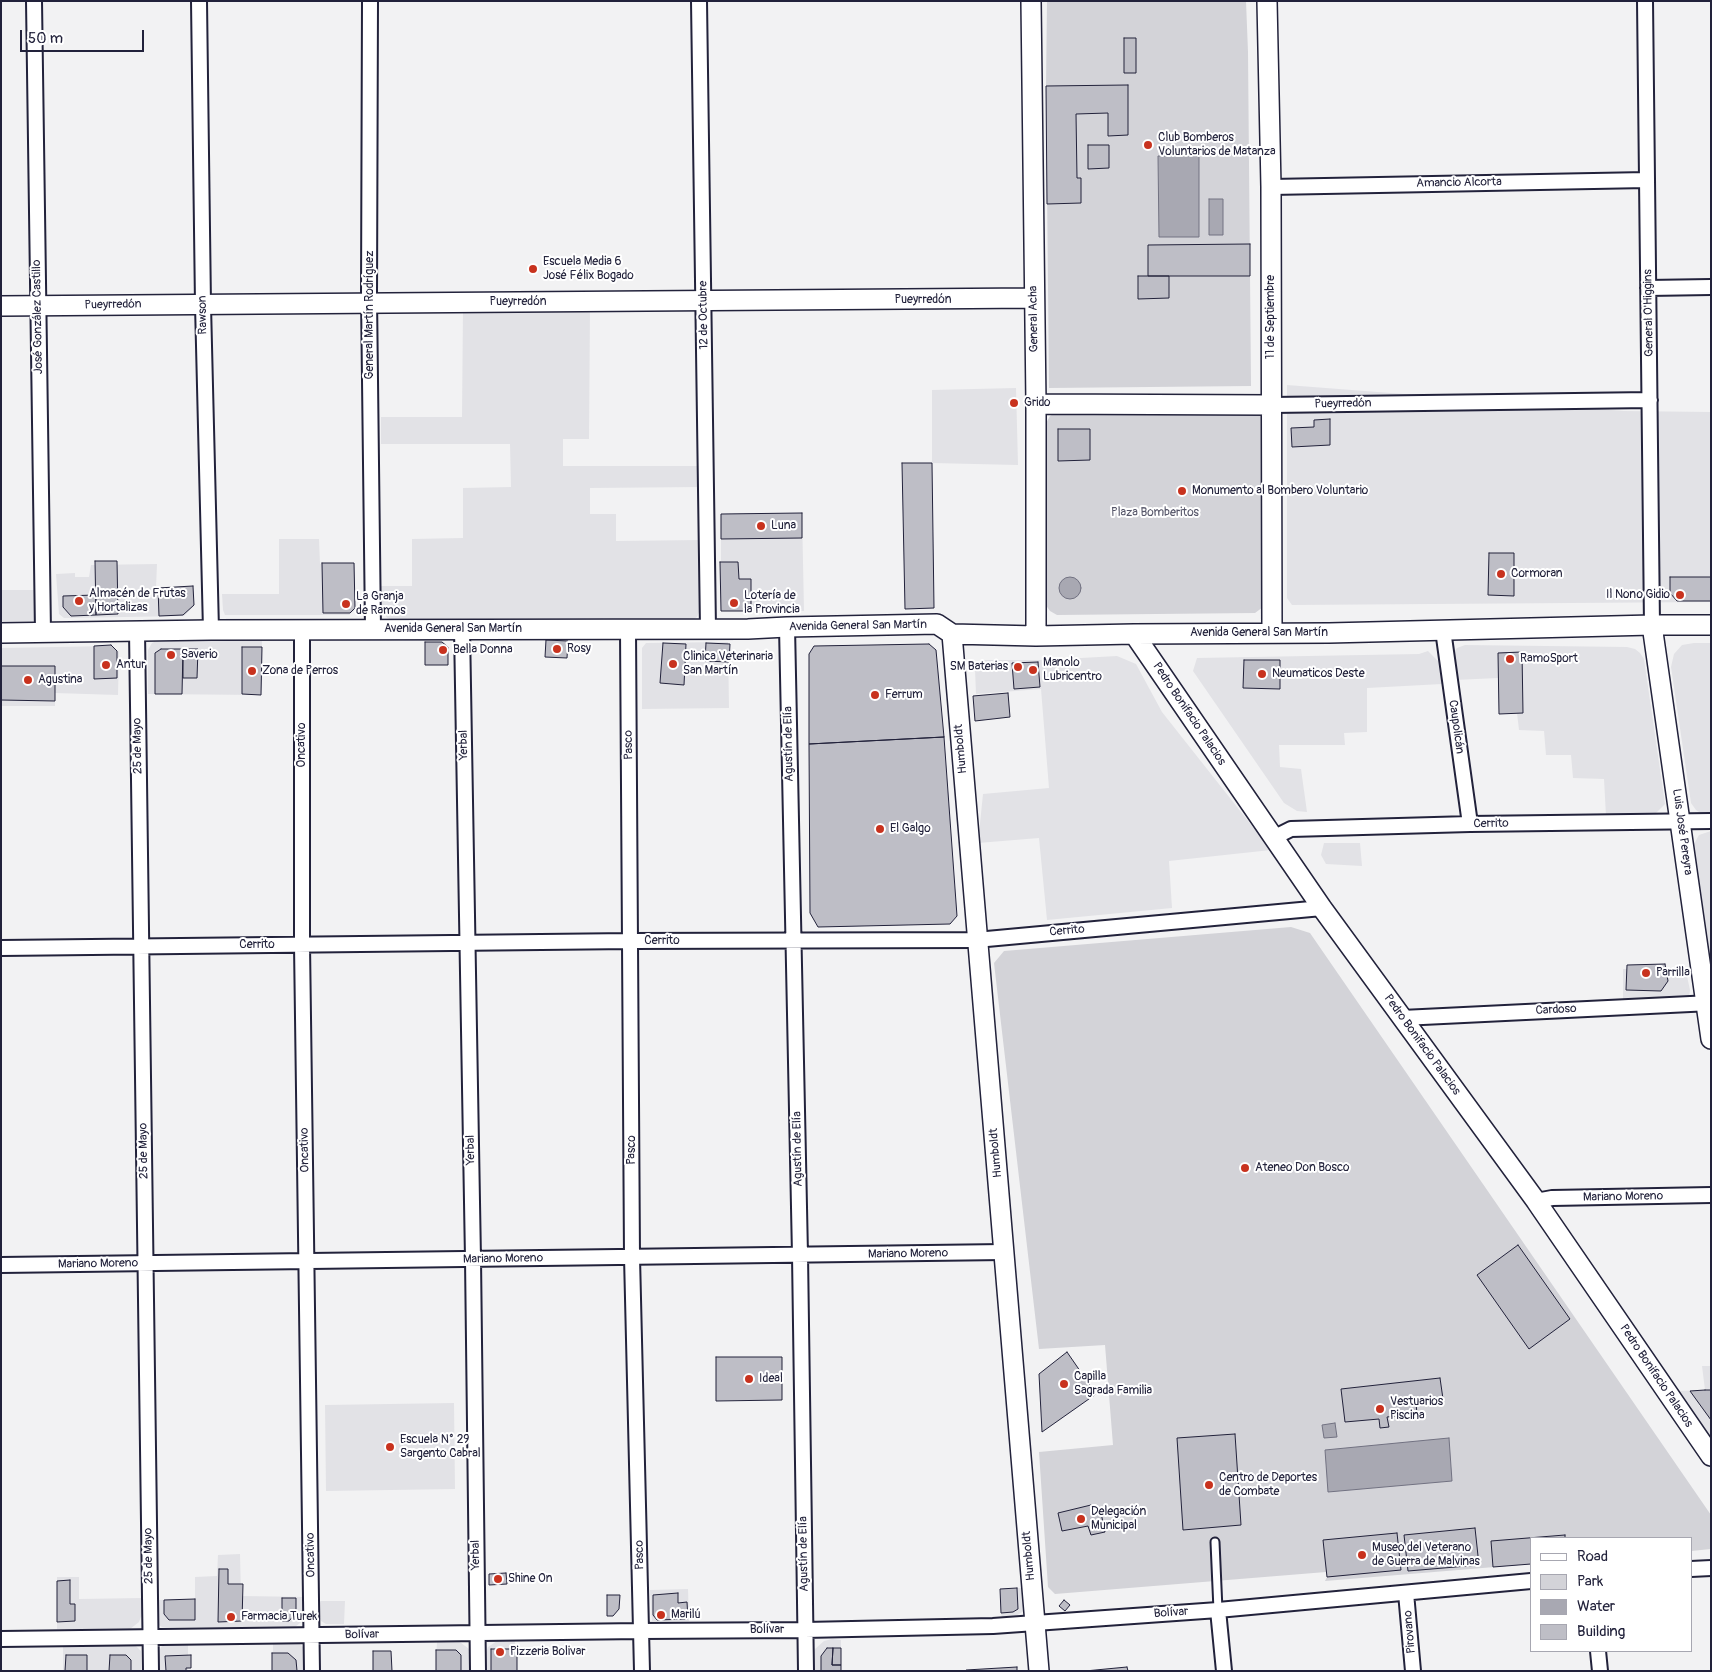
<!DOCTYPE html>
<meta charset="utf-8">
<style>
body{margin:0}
#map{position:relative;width:1712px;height:1672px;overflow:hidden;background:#f2f2f3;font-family:Pangolin,sans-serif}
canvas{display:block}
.frame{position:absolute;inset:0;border:2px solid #22223b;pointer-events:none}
.legend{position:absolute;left:1530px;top:1537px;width:162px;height:115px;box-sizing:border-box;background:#fff;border:1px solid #a7a7b1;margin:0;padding:6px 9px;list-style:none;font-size:15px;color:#22223b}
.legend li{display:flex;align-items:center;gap:10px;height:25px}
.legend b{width:25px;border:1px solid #a7a7b1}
.scale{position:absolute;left:20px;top:30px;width:124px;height:22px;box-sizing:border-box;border:2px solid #22223b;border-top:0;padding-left:6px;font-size:15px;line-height:18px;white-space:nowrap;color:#22223b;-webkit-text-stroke:4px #fff;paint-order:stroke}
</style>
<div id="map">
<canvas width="1712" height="1672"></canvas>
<div class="frame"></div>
<ul class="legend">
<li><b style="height:6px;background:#fff"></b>Road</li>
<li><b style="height:14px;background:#d3d3d8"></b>Park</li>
<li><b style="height:14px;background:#a8a8b2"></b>Water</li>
<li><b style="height:14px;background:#bebec6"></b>Building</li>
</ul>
<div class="scale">50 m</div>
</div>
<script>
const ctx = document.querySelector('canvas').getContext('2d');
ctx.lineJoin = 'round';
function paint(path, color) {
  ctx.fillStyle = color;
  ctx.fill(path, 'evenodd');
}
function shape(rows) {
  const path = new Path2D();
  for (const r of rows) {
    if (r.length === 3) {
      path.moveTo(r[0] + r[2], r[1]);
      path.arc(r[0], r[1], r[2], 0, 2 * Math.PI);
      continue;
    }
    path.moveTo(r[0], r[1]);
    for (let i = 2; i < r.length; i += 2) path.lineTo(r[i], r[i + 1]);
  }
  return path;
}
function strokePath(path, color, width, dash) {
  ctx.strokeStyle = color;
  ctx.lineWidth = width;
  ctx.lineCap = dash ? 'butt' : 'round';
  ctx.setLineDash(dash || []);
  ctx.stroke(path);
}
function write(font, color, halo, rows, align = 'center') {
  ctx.font = font + ' Pangolin,sans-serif';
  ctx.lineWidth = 4;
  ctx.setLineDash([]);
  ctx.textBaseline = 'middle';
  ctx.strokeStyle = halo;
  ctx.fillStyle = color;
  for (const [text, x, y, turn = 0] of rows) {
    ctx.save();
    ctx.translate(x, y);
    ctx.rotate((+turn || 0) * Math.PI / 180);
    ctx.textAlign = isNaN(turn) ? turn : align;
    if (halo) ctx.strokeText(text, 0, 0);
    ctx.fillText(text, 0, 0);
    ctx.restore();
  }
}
paint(shape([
 [463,308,590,308,589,439,563,439,563,466,700,466,701,487,590,488,590,514,616,514,616,541,701,540,701,607,697,617,689,623,399,623,387,618,381,605,381,586,412,586,412,539,463,538,463,488,511,487,510,444,381,444,381,417,462,417],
 [1287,385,1624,411,1711,412,1711,602,1292,605,1287,598],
 [1016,388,1018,465,932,463,932,390],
 [802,513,804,611,721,611,721,514],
 [279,539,319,539,320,564,355,563,355,610,349,615,225,615,223,610,222,594,279,594],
 [157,564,156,588,193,587,194,606,184,616,64,618,59,614,56,574,75,573,75,577,89,577,91,565],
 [1,590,36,590,36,616,33,624,2,629],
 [262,638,261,695,148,694,148,650,152,643,160,639],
 [728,642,729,708,642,709,642,648,646,643],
 [1694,643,1711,643,1711,814,1704,815,1696,810,1691,803,1671,667,1674,654,1682,645],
 [1465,645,1627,647,1635,649,1640,653,1644,659,1665,804,1655,814,1606,816,1604,779,1573,778,1571,755,1546,755,1544,731,1519,730,1517,713,1499,714,1498,678,1455,680,1451,659,1453,653,1457,648],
 [111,646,119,652,118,695,55,693,55,706,1,706,1,648],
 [1428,651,1438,661,1442,684,1367,688,1367,732,1344,733,1345,745,1279,745,1280,767,1301,769,1307,812,1297,811,1284,803,1193,671,1197,658,1419,654],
 [1117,656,1136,664,1162,712,1271,850,1169,861,1172,908,1047,920,1039,838,978,843,983,794,1049,788,1041,689,976,694,975,669,981,660,1045,660],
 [1711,831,1711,960,1694,844,1699,835],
 [1324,843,1360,843,1362,866,1326,864,1321,855],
 [1685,967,1690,990,1689,997,1686,1000,1623,1001,1623,969],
 [1702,1366,1711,1366,1711,1444,1676,1391,1705,1390],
 [454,1403,455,1489,326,1491,325,1405],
 [240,1554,241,1596,308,1597,305,1619,295,1627,162,1627,158,1625,157,1621,157,1600,195,1599,195,1577,217,1576,218,1555],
 [57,1577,79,1577,79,1599,142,1598,142,1614,139,1622,130,1629,57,1629],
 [1017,1588,1027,1588,1027,1597,1024,1611,1014,1617,1002,1618,1001,1613],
 [688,1589,689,1621,652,1621,650,1590],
 [318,1601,345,1601,344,1624,326,1624,321,1621,318,1615],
 [456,1639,469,1649,470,1656,471,1671,436,1671,437,1640],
 [832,1639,841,1640,841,1671,812,1671,811,1655,815,1649,824,1641],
 [515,1640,513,1671,485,1671,486,1652,488,1647,497,1641],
 [273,1642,298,1642,303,1647,306,1656,306,1671,273,1671],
 [188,1643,188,1671,159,1671,159,1651,163,1644],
 [63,1644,134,1644,141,1651,141,1671,63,1671]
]), '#e2e2e6');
paint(shape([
 [1047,1,1246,1,1248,52,1251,386,1049,388,1046,86],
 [1059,411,1254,412,1261,415,1265,423,1263,607,1255,613,1057,615,1050,611,1045,604,1045,425,1050,416],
 [1291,927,1310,933,1711,1515,1711,1549,1691,1551,1691,1538,1531,1538,1531,1564,1325,1581,1327,1577,1326,1572,1055,1594,1048,1587,1039,1452,1113,1445,1105,1345,1039,1349,994,963,1004,951]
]), '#d3d3d8');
const water = shape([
 [1199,155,1199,237,1159,237,1158,156,1199,155],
 [1209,199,1223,199,1223,235,1209,235,1209,199],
 [1070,588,11],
 [1335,1423,1337,1437,1324,1438,1322,1425,1335,1423],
 [1449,1438,1452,1481,1328,1492,1325,1450,1449,1438]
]);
paint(water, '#a8a8b2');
strokePath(water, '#727282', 1);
const building = shape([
 [1124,38,1136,38,1136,73,1124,73,1124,38],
 [1128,85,1128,135,1108,136,1108,113,1076,114,1077,178,1081,178,1081,203,1047,204,1046,86,1128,85],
 [1088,145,1109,145,1109,168,1088,169,1088,145],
 [1250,244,1250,276,1148,276,1148,245,1250,244],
 [1138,276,1169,276,1169,298,1138,299,1138,276],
 [1330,419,1330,445,1292,447,1291,428,1314,427,1314,420,1330,419],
 [1058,429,1090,429,1090,460,1058,461,1058,429],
 [902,463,932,463,934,608,905,609,902,463],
 [802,513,802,538,721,539,721,514,802,513],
 [1489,553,1514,553,1514,596,1488,595,1489,553],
 [95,561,117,561,118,614,96,615,95,561],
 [720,562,738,562,739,579,751,579,751,611,721,611,720,562],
 [322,563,354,563,355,608,350,613,323,613,322,563],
 [1670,577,1711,577,1711,601,1677,601,1670,593,1670,577],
 [193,586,194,605,183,615,159,616,158,588,193,586],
 [96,595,96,615,71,616,63,607,63,596,96,595],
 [546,640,568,641,567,658,545,657,546,640],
 [425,642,442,642,448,647,448,665,425,665,425,642],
 [663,643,686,644,684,685,660,683,663,643],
 [706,643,730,644,729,662,705,661,706,643],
 [929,644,936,650,944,737,809,744,809,654,814,646,929,644],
 [111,645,117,651,117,678,94,679,94,646,111,645],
 [242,647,262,647,261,695,242,694,242,647],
 [161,649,183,649,182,694,155,694,155,653,161,649],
 [183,649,198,649,197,678,183,678,183,649],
 [1522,652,1523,713,1499,714,1498,653,1522,652],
 [1244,660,1280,660,1280,689,1243,688,1244,660],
 [1038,662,1040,687,1014,689,1012,663,1038,662],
 [1,666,55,666,55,701,1,700,1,666],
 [1008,693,1010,717,975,721,973,696,1008,693],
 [944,737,957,916,950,924,818,927,810,913,809,744,944,737],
 [1665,964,1668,981,1661,991,1626,990,1627,965,1665,964],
 [1518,1245,1570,1319,1529,1349,1477,1275,1518,1245],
 [1067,1352,1096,1394,1042,1432,1039,1374,1067,1352],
 [716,1357,782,1357,782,1400,716,1401,716,1357],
 [1440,1378,1443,1399,1416,1403,1417,1414,1387,1417,1389,1427,1380,1428,1379,1419,1345,1422,1341,1389,1440,1378],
 [1705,1390,1711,1390,1711,1420,1690,1391,1705,1390],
 [1235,1434,1241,1525,1183,1530,1177,1438,1235,1434],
 [1091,1505,1092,1510,1100,1508,1105,1532,1091,1535,1088,1526,1062,1531,1058,1513,1091,1505],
 [1475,1528,1479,1565,1408,1571,1404,1535,1475,1528],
 [1397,1533,1401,1570,1327,1577,1323,1540,1397,1533],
 [1565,1535,1565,1538,1531,1538,1531,1564,1493,1567,1491,1541,1565,1535],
 [219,1569,228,1569,228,1584,243,1584,242,1621,218,1622,219,1569],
 [506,1573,507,1584,489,1585,489,1574,506,1573],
 [70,1580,70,1604,75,1604,75,1621,57,1622,57,1581,70,1580],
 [1017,1588,1018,1609,1013,1612,1001,1613,1000,1589,1017,1588],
 [678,1593,678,1603,687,1602,688,1619,657,1620,653,1615,653,1595,678,1593],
 [607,1595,620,1595,619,1609,613,1616,607,1616,607,1595],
 [282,1598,296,1598,296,1613,289,1621,282,1621,282,1598],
 [195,1599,195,1620,169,1620,164,1614,164,1600,195,1599],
 [1064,1600,1070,1605,1065,1611,1059,1606,1064,1600],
 [827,1648,833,1648,832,1665,841,1665,841,1671,821,1671,821,1656,827,1648],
 [833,1648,841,1648,841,1665,832,1665,833,1648],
 [491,1649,517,1649,517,1671,491,1671,491,1649],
 [436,1650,456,1650,461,1655,461,1671,436,1671,436,1650],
 [373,1651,391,1651,392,1671,373,1671,373,1651],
 [272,1653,288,1653,296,1660,297,1671,272,1671,272,1653],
 [66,1655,87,1655,87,1671,65,1671,66,1655],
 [110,1655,126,1655,131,1660,131,1671,109,1671,110,1655],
 [191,1655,191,1668,186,1668,186,1671,166,1671,165,1656,191,1655],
 [1017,1667,1017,1671,966,1671,966,1670,1017,1667],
 [1127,1667,1128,1671,1085,1671,1127,1667]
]);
paint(building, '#bebec6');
strokePath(building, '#22223b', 1);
const lane = shape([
 [1215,1542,1218,1610]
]);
const street = shape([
 [34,1,43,632],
 [199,1,203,305,211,630],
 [370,1,369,297,373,629],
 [699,1,708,629],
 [1645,1,1652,625],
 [1271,187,1647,180],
 [1648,288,1711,287],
 [1272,405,1650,400],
 [787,627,800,1255,806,1671],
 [302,629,302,945,312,1671],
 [462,629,473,1259,478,1671],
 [628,630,632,1257,642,1671],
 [1443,630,1470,824],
 [137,631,151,1671],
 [1273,838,1291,829,1470,824,1711,821],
 [1,948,631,941,976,940,1322,908],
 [1402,1018,1711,1003],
 [1536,1201,1552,1198,1711,1195],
 [1,1265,1004,1252],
 [1691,1569,1711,1568],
 [1406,1593,1413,1671],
 [1218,1610,1224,1671],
 [1,1639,641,1631,805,1630,993,1626,1218,1610,1531,1581],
 [1598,1651,1600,1671]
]);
const secondary = shape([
 [1031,1,1036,404,1036,636],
 [1267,1,1271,187,1272,633],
 [1,306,1034,298],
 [1036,404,1272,405],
 [1652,625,1711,1039],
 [1,633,211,630,748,629,787,627,937,624,952,634,1036,636,1134,634,1329,633,1652,625,1711,625],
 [952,634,1039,1671],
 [1134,634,1322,908,1536,1201,1711,1456]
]);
strokePath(lane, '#22223b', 11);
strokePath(street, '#22223b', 18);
strokePath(secondary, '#22223b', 22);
strokePath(lane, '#fff', 7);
strokePath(street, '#fff', 14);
strokePath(secondary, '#fff', 19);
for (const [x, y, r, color] of [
 [1148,145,5,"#c8321e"],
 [533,269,5,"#c8321e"],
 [1014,403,5,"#c8321e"],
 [1182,491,5,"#c8321e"],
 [761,526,5,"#c8321e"],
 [1501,574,5,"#c8321e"],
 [1680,595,5,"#c8321e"],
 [79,601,5,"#c8321e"],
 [734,603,5,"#c8321e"],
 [346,604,5,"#c8321e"],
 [557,649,5,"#c8321e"],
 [443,650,5,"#c8321e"],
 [171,655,5,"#c8321e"],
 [1510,659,5,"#c8321e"],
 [673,664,5,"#c8321e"],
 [106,665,5,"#c8321e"],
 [1018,667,5,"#c8321e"],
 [1033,670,5,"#c8321e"],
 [252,671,5,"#c8321e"],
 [1262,674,5,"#c8321e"],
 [28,680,5,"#c8321e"],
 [875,695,5,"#c8321e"],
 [880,829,5,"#c8321e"],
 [1646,973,5,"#c8321e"],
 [1245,1168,5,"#c8321e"],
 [749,1379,5,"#c8321e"],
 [1064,1384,5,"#c8321e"],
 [1380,1409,5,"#c8321e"],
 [390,1447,5,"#c8321e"],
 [1209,1485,5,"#c8321e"],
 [1081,1519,5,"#c8321e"],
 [1362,1555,5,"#c8321e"],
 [498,1579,5,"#c8321e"],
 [661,1615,5,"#c8321e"],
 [231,1617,5,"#c8321e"],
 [500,1652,5,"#c8321e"]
]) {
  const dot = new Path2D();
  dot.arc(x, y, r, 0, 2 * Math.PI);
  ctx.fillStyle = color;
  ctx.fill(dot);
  strokePath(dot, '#fff', 2);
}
write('12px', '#22223b', '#fff', [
 ["Club Bomberos",1158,138],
 ["Voluntarios de Matanza",1158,152],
 ["Escuela Media 6",543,262],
 ["José Félix Bogado",543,276],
 ["Grido",1024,403],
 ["Monumento al Bombero Voluntario",1192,491],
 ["Luna",771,526],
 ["Cormoran",1511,574],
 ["Almacén de Frutas",89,594],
 ["y Hortalizas",89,608],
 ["Il Nono Gidio",1670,595,"right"],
 ["Lotería de",744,596],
 ["la Provincia",744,610],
 ["La Granja",356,597],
 ["de Ramos",356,611],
 ["Rosy",567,649],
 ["Bella Donna",453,650],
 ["Saverio",181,655],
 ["Clinica Veterinaria",683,657],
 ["San Martín",683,671],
 ["RamoSport",1520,659],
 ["Manolo",1043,663],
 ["Lubricentro",1043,677],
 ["Antur",116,665],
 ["SM Baterias",1008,667,"right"],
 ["Zona de Perros",262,671],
 ["Neumaticos Deste",1272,674],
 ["Agustina",38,680],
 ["Ferrum",885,695],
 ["El Galgo",890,829],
 ["Parrilla",1656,973],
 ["Ateneo Don Bosco",1255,1168],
 ["Capilla",1074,1377],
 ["Sagrada Familia",1074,1391],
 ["Ideal",759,1379],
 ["Vestuarios",1390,1402],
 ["Piscina",1390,1416],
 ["Escuela N° 29",400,1440],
 ["Sargento Cabral",400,1454],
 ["Centro de Deportes",1219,1478],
 ["de Combate",1219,1492],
 ["Delegación",1091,1512],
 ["Municipal",1091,1526],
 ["Museo del Veterano",1372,1548],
 ["de Guerra de Malvinas",1372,1562],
 ["Shine On",508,1579],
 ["Marilú",671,1615],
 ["Farmacia Turek",241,1617],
 ["Pizzeria Bolivar",510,1652]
], 'left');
write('12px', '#22223b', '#fff', [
 ["Amancio Alcorta",1459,183,-1],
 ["Pueyrredón",923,300],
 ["Pueyrredón",518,302],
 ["Pueyrredón",113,305,-1],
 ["General O'Higgins",1649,313,-91],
 ["Rawson",203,315,-91],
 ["General Martín Rodríguez",370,315,-90],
 ["12 de Octubre",704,315,-91],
 ["José González Castillo",38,317,-91],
 ["11 de Septiembre",1271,317,-90],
 ["General Acha",1034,319,-91],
 ["Pueyrredón",1343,404,-1],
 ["Avenida General San Martín",858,626,-1],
 ["Avenida General San Martín",453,629],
 ["Avenida General San Martín",1259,633],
 ["Pedro Bonifacio Palacios",1189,714,56],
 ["Caupolicán",1456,727,82],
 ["Agustín de Elía",789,744,-91],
 ["Oncativo",302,745,-90],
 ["Yerbal",464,745,-91],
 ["Pasco",629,745,-91],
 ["25 de Mayo",138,746,-91],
 ["Humboldt",961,749,-95],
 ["Cerrito",1491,824,-1],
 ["Luis José Pereyra",1682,832,82],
 ["Cerrito",1067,931,-5],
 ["Cerrito",662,941],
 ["Cerrito",257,945],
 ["Cardoso",1556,1010,-3],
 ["Pedro Bonifacio Palacios",1422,1045,54],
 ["Agustín de Elía",798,1149,-91],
 ["Oncativo",305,1150,-91],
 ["Yerbal",471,1150,-91],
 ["Pasco",632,1150,-90],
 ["25 de Mayo",144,1151,-91],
 ["Humboldt",996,1153,-95],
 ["Mariano Moreno",1623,1197,-1],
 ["Mariano Moreno",908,1254,-1],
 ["Mariano Moreno",503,1259,-1],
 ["Mariano Moreno",98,1264,-1],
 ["Pedro Bonifacio Palacios",1656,1376,56],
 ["Agustín de Elía",804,1554,-91],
 ["Oncativo",311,1555,-91],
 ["Yerbal",476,1555,-91],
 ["Pasco",640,1555,-91],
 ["25 de Mayo",149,1556,-91],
 ["Humboldt",1029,1556,-95],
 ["Bolívar",1171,1613,-4],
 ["Bolívar",767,1630],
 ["Pirovano",1410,1632,-95],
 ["Bolívar",362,1635,-1]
]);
write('12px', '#57576a', '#fff', [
 ["Plaza Bomberitos",1155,513]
]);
</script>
